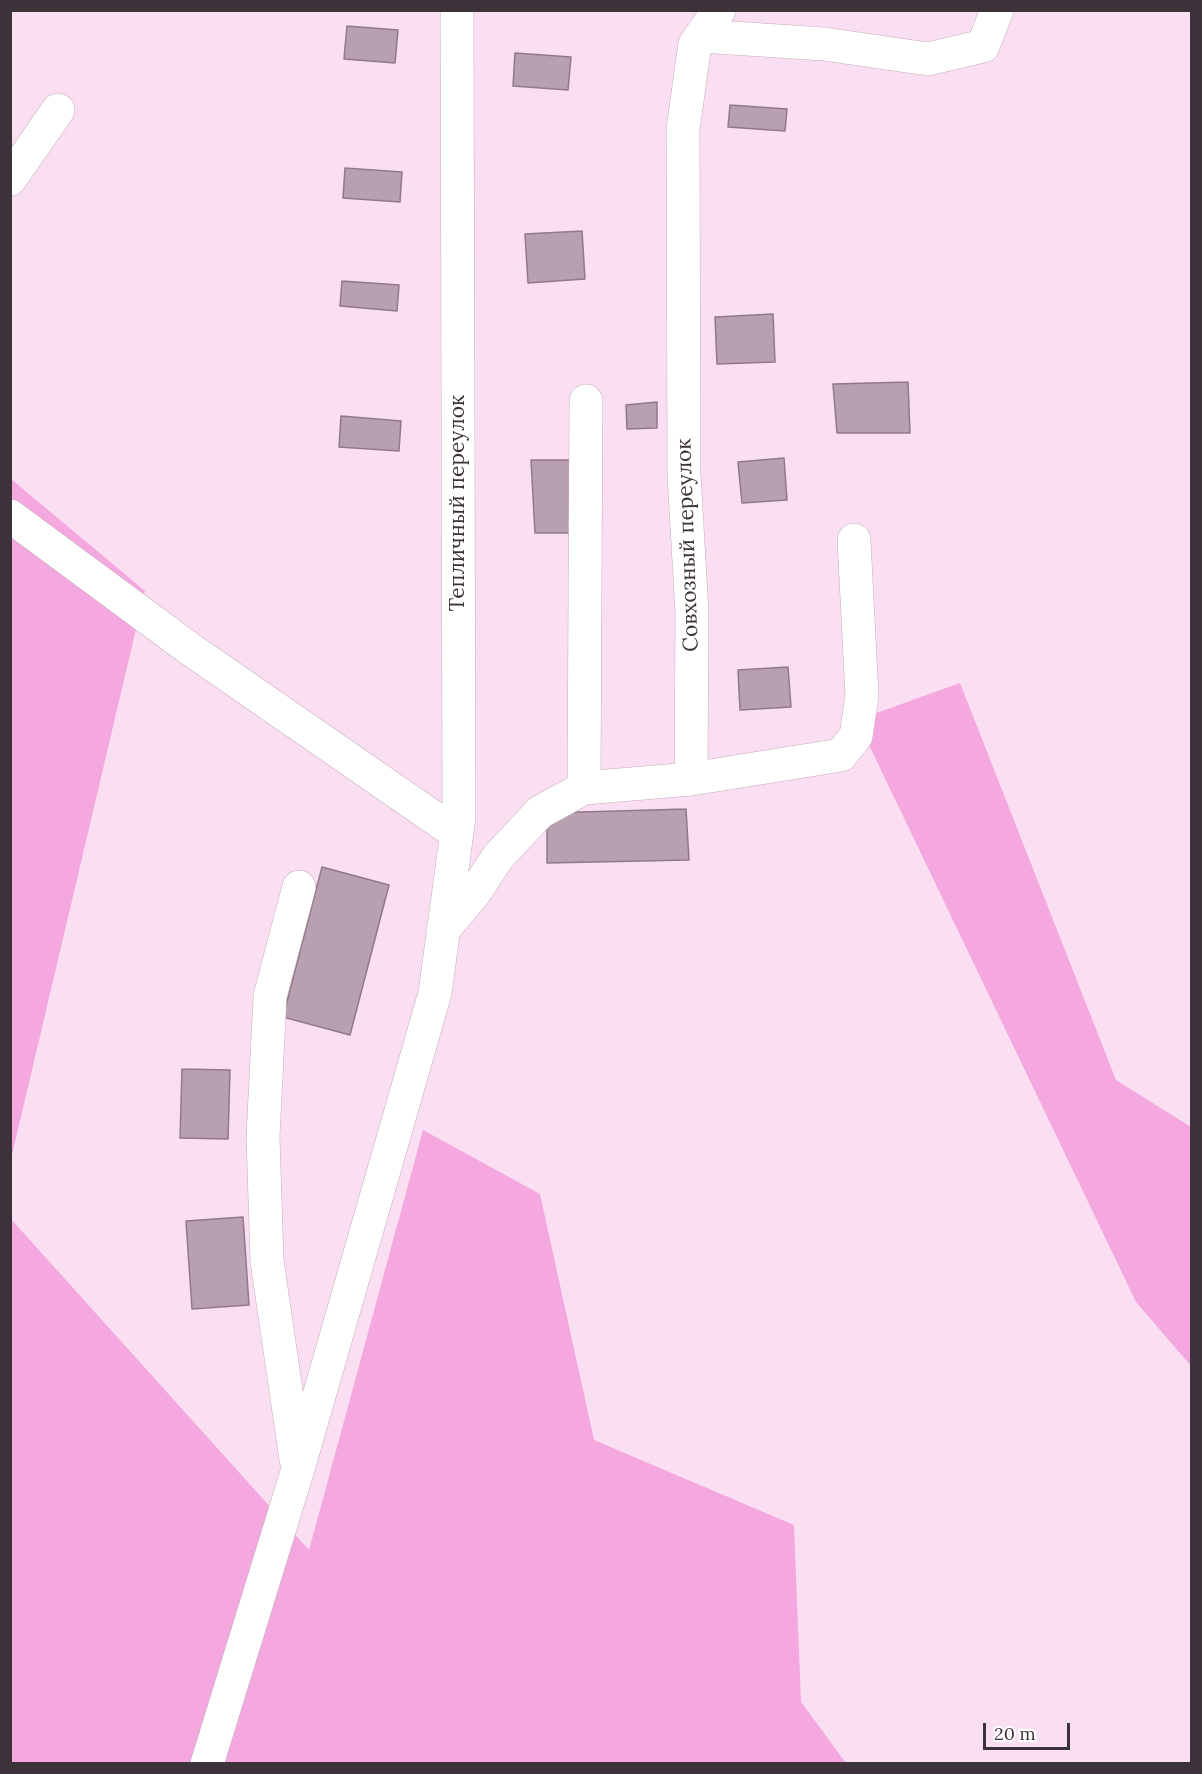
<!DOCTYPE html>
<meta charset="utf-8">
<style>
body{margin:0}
#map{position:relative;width:1202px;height:1774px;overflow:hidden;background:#f9dff1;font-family:Lora,serif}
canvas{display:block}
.frame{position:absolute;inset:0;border:12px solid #3c3239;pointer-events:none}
.scale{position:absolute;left:983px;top:1723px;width:87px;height:27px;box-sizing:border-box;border:3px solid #3c3239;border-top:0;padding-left:8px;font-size:18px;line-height:21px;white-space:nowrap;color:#3c3239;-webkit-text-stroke:4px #fff;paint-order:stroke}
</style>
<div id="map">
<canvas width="1202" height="1774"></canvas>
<div class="frame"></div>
<div class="scale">20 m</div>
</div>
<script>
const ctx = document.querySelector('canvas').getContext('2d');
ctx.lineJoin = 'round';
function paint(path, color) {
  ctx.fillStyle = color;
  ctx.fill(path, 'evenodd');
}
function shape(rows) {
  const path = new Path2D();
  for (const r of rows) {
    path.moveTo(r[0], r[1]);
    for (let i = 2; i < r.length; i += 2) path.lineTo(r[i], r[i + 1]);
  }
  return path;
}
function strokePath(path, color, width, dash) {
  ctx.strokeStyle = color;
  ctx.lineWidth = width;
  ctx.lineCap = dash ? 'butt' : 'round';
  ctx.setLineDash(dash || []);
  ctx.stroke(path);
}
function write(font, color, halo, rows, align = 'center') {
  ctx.font = font + ' Lora,serif';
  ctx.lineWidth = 4.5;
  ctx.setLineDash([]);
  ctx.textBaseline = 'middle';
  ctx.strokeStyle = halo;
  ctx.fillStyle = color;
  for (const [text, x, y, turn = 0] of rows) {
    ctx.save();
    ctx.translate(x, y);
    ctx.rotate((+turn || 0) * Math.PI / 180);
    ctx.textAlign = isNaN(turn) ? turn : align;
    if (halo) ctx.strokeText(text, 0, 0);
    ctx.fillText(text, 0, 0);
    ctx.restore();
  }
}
paint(shape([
 [11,479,145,591,11,1159],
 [960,683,1116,1080,1191,1127,1191,1366,1136,1302,857,720],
 [423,1130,540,1194,594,1440,794,1525,801,1702,846,1763,11,1763,10,1218,309,1550]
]), '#f4a8df');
const building = shape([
 [347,26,398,30,395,63,344,59,347,26],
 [515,53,571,57,568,90,513,86,515,53],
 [730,105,787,109,785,131,728,127,730,105],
 [345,168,402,172,400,202,343,198,345,168],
 [582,231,585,279,528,283,525,234,582,231],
 [342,281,399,285,397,311,340,306,342,281],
 [773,314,775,362,717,364,715,317,773,314],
 [908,382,910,433,837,433,833,384,908,382],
 [657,402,657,428,627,429,626,405,657,402],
 [341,416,401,421,399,451,339,447,341,416],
 [784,458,787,500,742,503,738,462,784,458],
 [531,460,580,460,584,533,535,533,531,460],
 [788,667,791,707,740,710,738,670,788,667],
 [686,809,689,860,547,863,547,813,686,809],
 [322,867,389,885,350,1035,283,1017,322,867],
 [182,1069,230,1070,228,1139,180,1138,182,1069],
 [243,1217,249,1305,192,1309,186,1221,243,1217]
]);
paint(building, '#b8a0b1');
strokePath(building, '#907989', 1.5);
const minor = shape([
 [701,36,824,44,928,59,983,46,997,10],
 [10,179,58,110],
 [10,516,190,649,456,833],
 [691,779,841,755,856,736,862,696,854,540],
 [584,788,586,401],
 [443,930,475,892,498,857,540,812,584,788,691,779,692,613,684,474,683,129,695,44,719,10],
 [296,1459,267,1261,263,1137,270,996,299,887],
 [207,1764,298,1469,435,993,459,817,457,10]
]);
strokePath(minor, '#c5adbe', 34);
strokePath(minor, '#fff', 33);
write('21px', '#3c3239', '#fff', [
 ["Тепличный переулок",458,503,-90],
 ["Совхозный переулок",688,545,-92]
]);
</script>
